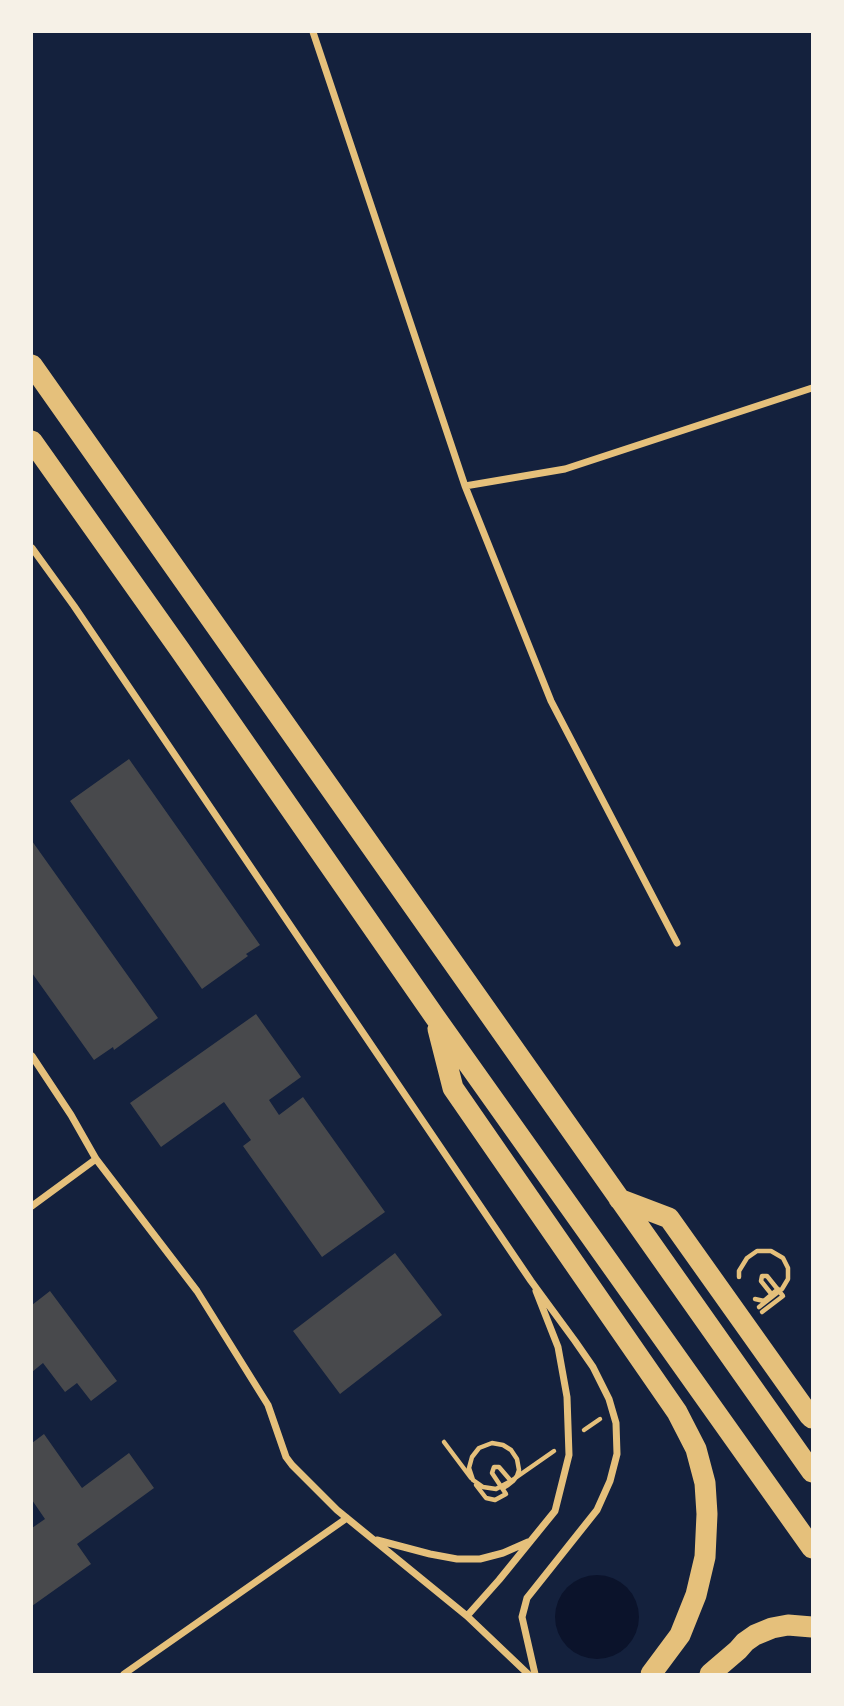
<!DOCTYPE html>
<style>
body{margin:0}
#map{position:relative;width:844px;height:1706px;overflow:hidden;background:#14213d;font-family:Manrope,sans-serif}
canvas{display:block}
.frame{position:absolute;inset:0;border:33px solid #f6f1e7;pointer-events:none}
</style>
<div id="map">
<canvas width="844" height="1706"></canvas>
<div class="frame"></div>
</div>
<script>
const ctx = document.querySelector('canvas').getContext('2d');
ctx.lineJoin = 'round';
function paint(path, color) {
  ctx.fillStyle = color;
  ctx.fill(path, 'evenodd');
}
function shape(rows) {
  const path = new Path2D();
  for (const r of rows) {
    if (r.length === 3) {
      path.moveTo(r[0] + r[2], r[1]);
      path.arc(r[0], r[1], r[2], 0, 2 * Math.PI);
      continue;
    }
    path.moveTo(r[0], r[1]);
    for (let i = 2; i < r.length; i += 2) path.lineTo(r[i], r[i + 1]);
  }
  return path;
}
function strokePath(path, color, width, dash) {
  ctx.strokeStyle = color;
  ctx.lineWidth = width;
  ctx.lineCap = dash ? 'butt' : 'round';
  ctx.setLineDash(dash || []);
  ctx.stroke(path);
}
paint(shape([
 [597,1617,42]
]), '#0b132b');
paint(shape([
 [129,759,260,945,246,954,248,956,202,989,70,801],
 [32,841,158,1018,114,1050,113,1047,94,1060,32,973],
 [256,1014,301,1077,269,1100,279,1115,303,1097,385,1212,322,1257,243,1146,251,1140,224,1102,161,1147,130,1103],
 [395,1253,442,1315,340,1394,293,1331],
 [50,1291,117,1381,91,1401,77,1383,65,1392,43,1363,32,1372,32,1305],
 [44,1434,82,1488,129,1453,154,1488,77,1544,91,1564,32,1606,32,1528,45,1519,32,1500,32,1443]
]), '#48494c');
strokePath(shape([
 [739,1277,739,1271,747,1258,757,1251,771,1251,783,1258,788,1268,788,1279,782,1289,759,1307],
 [755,1299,764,1301,778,1289],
 [762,1312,783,1296,767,1276,762,1276,761,1281,773,1296],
 [584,1430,600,1419],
 [444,1442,471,1478],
 [476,1485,486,1498,495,1500,506,1494,492,1473,494,1467,499,1467,511,1481],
 [503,1488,508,1485,513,1481,517,1476,519,1470,517,1459,511,1450,503,1445,492,1443,479,1448,472,1457,469,1468,473,1480,483,1487,496,1489,511,1481,554,1451]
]), '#e5c07b', 4.5);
strokePath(shape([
 [313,32,465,486,551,701,677,943],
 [465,486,565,469,812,388],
 [32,548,74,606,531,1281,575,1341,593,1367,609,1399,616,1423,617,1454,610,1481,597,1510,527,1598,522,1617,535,1674],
 [32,1056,71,1115,96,1159,197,1291,268,1405,286,1457,292,1465,337,1510,467,1616,528,1674],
 [32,1206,96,1159],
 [377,1540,430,1554,457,1559,480,1559,503,1553,528,1542],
 [467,1616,499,1580,555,1511,569,1455,567,1397,558,1347,536,1291],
 [124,1674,347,1518]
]), '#e5c07b', 7);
strokePath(shape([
 [32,365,812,1472],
 [32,441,180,650,435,1017,812,1548],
 [438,1029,453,1088,677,1412,696,1449,705,1483,707,1514,705,1557,696,1595,680,1635,651,1674],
 [619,1199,669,1218,809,1415,812,1418],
 [710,1674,738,1650,745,1642,755,1635,772,1628,788,1625,812,1627]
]), '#e5c07b', 21);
</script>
